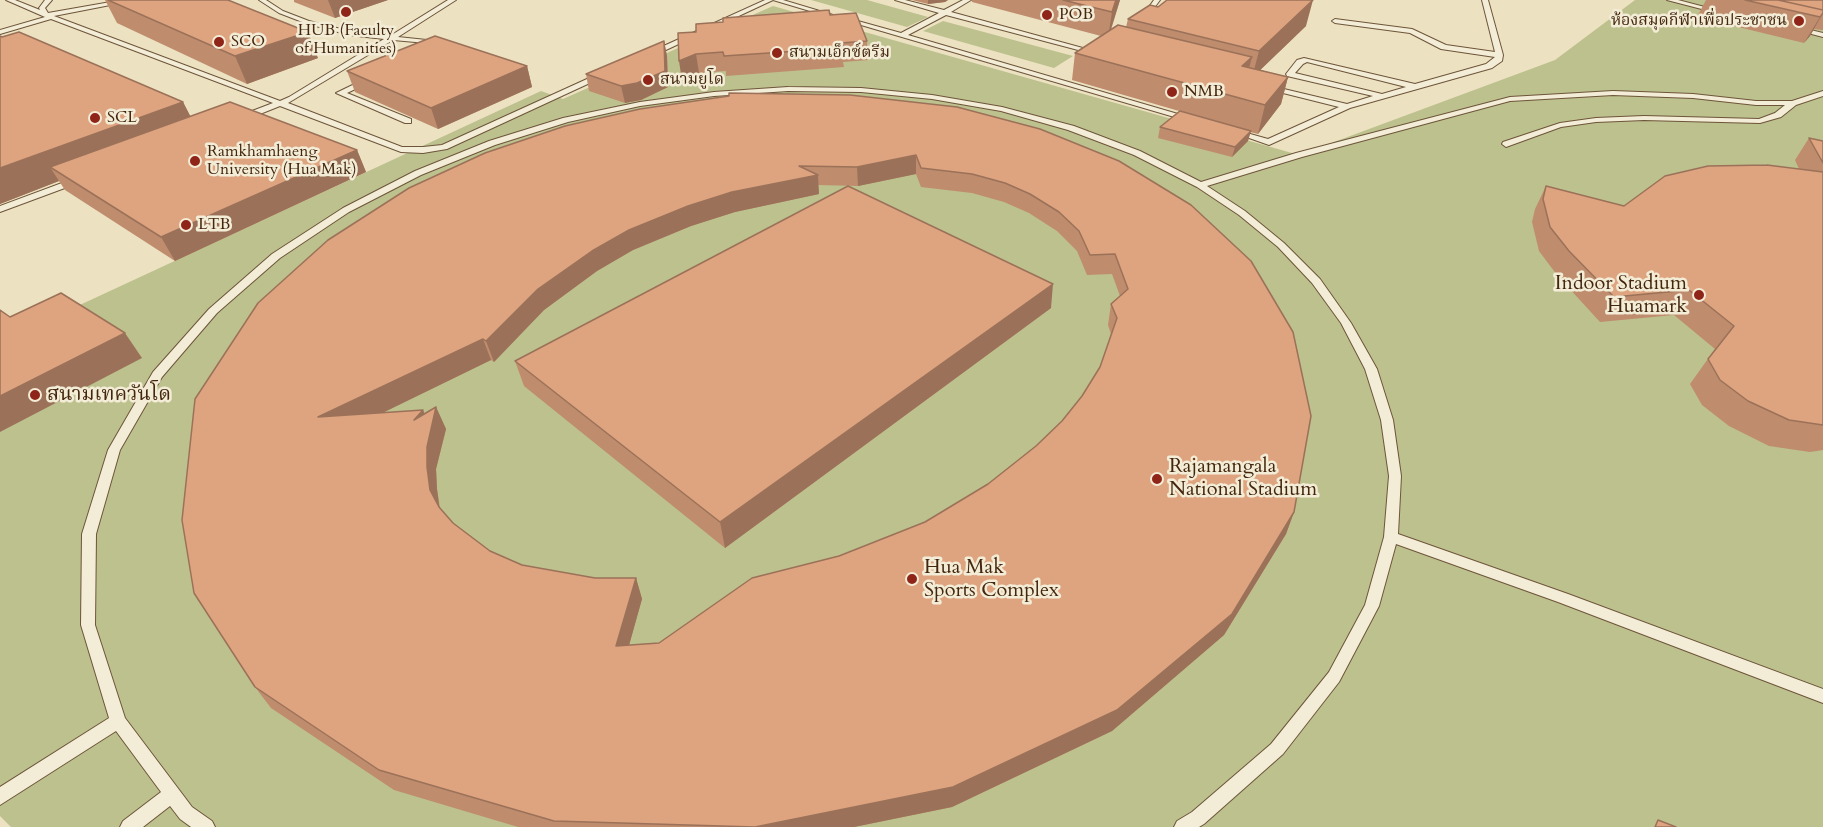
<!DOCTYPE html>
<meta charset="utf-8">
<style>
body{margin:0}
canvas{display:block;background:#ece1c0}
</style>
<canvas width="1823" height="827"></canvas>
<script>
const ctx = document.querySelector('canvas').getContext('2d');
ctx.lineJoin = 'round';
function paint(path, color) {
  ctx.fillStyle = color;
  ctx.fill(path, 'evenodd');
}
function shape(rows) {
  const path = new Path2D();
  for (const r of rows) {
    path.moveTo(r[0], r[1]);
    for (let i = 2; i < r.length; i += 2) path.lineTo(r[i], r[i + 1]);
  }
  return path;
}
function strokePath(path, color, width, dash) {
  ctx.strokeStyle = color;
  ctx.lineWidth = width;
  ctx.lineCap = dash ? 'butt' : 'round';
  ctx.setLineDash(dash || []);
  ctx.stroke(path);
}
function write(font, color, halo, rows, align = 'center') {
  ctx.font = font + ' Cardo,"Noto Serif Thai",serif';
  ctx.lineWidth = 5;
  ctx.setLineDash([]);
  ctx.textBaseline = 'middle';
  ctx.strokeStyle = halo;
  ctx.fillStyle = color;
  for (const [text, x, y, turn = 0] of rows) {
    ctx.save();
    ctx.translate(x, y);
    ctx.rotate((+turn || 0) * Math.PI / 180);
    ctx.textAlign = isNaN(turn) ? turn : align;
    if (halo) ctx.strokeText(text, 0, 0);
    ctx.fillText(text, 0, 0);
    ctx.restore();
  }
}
paint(shape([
 [811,0,867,0,928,17,907,27],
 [1635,0,1823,0,1823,827,11,827,0,816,0,342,541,91,563,99,773,6,1299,155,1555,60],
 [943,21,1073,56,1054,68,923,31]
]), '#bdc18e');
const service = shape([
 [6,0,15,0,40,10,39,8,45,0,52,0,45,8,48,13,122,0,136,0,54,16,280,101,289,97,384,39,349,35,305,23,279,13,259,0,266,0,283,11,309,21,349,31,390,36,448,0,456,0,398,37,436,41,438,42,438,44,393,40,288,103,402,147,423,147,442,145,598,74,605,76,447,149,423,153,401,152,280,106,245,120,239,120,239,116,273,103,51,19,0,34,0,30,45,17,6,0],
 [765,0,783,0,833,15,830,17,773,0,653,56,646,54,765,0],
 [895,0,905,0,944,10,963,0,971,0,951,12,1101,53,1097,55,946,15,908,35,1195,119,1188,121,844,20,847,18,901,33,939,13,895,0],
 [1154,0,1160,0,1146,19,1142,19,1141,18,1154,0],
 [1482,0,1488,0,1503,55,1502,61,1492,68,1350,108,1269,145,1232,132,1236,130,1268,139,1339,107,1267,89,1267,85,1347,104,1373,96,1287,76,1286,74,1297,60,1304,58,1415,84,1486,64,1495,57,1441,49,1410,33,1335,23,1332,21,1335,19,1412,29,1446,45,1495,52,1482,0],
 [1307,62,1406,87,1382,94,1295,73,1303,64,1307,62],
 [1667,0,1678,0,1720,11,1717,13,1667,0],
 [1798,27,1823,33,1823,37,1796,30,1796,28,1798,27],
 [365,79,372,81,347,93,411,119,411,123,405,123,336,93,365,79],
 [788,87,861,88,932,95,1002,107,1074,126,1140,151,1201,182,1296,153,1510,97,1613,91,1693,94,1756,101,1792,101,1823,91,1823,96,1796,105,1781,117,1760,123,1644,120,1596,122,1561,127,1506,147,1502,144,1503,142,1560,123,1596,118,1644,116,1759,119,1775,113,1785,105,1756,105,1693,98,1613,95,1510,101,1302,157,1207,186,1245,211,1284,243,1320,279,1351,323,1377,369,1393,420,1401,476,1398,534,1568,594,1823,689,1823,703,1558,602,1396,544,1379,606,1339,682,1283,754,1204,824,1199,827,1174,827,1177,821,1192,812,1271,744,1329,672,1365,605,1384,537,1389,476,1381,420,1365,369,1341,323,1312,283,1278,247,1239,215,1197,187,1134,155,1068,130,1001,111,932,99,861,92,788,91,714,96,640,106,568,122,495,145,421,175,349,212,280,258,217,313,162,377,120,450,96,534,95,625,125,718,192,807,212,821,215,827,191,827,180,819,170,806,143,827,120,827,123,821,161,792,116,731,0,805,0,787,109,718,81,625,82,534,108,450,153,372,209,309,272,254,343,208,415,171,489,141,563,118,640,102,714,92,788,87],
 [78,177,81,178,81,182,0,212,0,206,78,177]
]);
strokePath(service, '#6d553a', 2);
paint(service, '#f3ecd6');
paint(shape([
 [105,0,228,0,318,58,247,84,117,23],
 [294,0,388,0,335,18,294,2],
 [912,0,948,0,945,2,928,4],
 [972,0,1120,0,1111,30,1126,27,1128,19,1158,7,1306,26,1260,70,1288,77,1281,104,1258,134,1250,132,1248,141,1232,157,1158,138,1160,127,1179,111,1072,80,1075,53,1101,36,972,2],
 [1706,0,1823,0,1823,30,1822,30,1814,29,1810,36,1804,43,1697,17],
 [830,15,867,41,868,60,843,62,844,67,726,76,726,71,699,73,682,81,696,32],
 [0,36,183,102,190,116,357,150,366,172,175,261,65,190,59,181,0,204],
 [664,41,667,56,668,87,641,100,625,103,589,91,586,74],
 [527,66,532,87,438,129,355,92,347,71],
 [1040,129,1294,512,1286,534,1224,635,1112,731,952,807,854,827,518,827,394,790,271,708,255,687,328,240],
 [916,174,921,187,972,193,1004,202,1029,213,1057,231,1077,251,1087,275,1112,274,1120,296,1111,304,1108,325,1111,334,1100,367,1082,396,1062,421,1036,446,988,484,925,522,839,556,659,643,629,645,642,599,636,578,595,578,522,565,490,551,453,523,440,508,437,489,436,469,446,429,436,407,424,414,423,410,382,413,491,360,494,362,544,310,597,271,633,250,691,226,735,212,819,194,818,185,858,186],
 [1809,138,1823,141,1823,450,1810,452,1769,446,1729,426,1702,405,1690,384,1715,349,1674,315,1600,322,1557,275,1539,251,1532,222,1535,209,1546,186,1624,206,1799,169,1795,160],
 [1051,308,725,548,524,386,515,361]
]), '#bf8c6d');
paint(shape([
 [328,0,388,0,335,18],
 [928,0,948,0,945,2,928,4],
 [1116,0,1120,0,1108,38,1112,12],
 [1313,0,1306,26,1252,78,1259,51],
 [1823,13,1810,36,1804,43,1820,17],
 [308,32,318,58,247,84,235,56],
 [664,41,667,56,668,87,641,100,625,103,621,86],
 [696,54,699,73,682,81,679,61],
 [1252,57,1245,84,1242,66],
 [527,66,532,87,438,129,431,108],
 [1288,77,1281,104,1258,134,1265,105],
 [183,102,197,129,50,167,59,181,0,204,0,168],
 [1251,131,1248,141,1232,157,1235,147],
 [357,150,366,172,175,261,161,237],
 [916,155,916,174,858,186,857,167],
 [818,175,819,194,735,212,691,226,633,250,597,271,544,310,494,362,486,341,538,289,592,251,629,230,688,206,732,192],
 [1053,284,1051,308,725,548,720,522],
 [125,333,142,358,0,432,0,396],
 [483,339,491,360,329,439,318,417],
 [436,407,446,429,436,469,437,489,440,512,430,490,414,420,423,410,431,429],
 [1294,512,1286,534,1224,635,1112,731,952,807,854,827,755,827],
 [636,578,642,599,623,667,616,646]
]), '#9b7259');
const building = shape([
 [108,0,228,0,308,32,235,56,108,0],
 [1063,0,1116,0,1112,12,1063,0],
 [1167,0,1313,0,1259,51,1128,19,1150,5,1158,7,1167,0],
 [1745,0,1778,0,1823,10,1823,13,1820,17,1745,0],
 [1778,0,1823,0,1823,10,1778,0],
 [829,10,830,15,856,13,867,41,841,43,843,48,724,56,723,52,696,54,679,61,678,33,696,32,696,24,723,22,723,18,829,10],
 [1118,25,1252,57,1242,66,1288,77,1265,105,1075,53,1118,25],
 [19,32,183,102,0,168,0,36,2,37,19,32],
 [435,36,527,66,431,108,347,71,435,36],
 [664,41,665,71,637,83,621,86,586,74,664,41],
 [729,93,850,95,957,107,1040,129,1119,161,1191,205,1251,261,1293,332,1311,416,1294,512,1232,614,1117,710,953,787,755,827,554,821,379,770,255,687,194,593,182,520,195,399,258,303,328,240,409,188,485,153,565,126,640,109,729,96,729,93],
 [916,155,921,168,972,174,1005,183,1030,194,1059,212,1079,231,1090,255,1115,254,1128,289,1111,304,1117,318,1100,367,1082,396,1062,421,1036,446,988,484,925,522,839,556,752,578,659,643,616,646,636,578,595,578,522,565,490,551,453,523,439,507,430,490,427,467,427,447,436,407,414,420,423,410,318,417,483,339,486,341,538,289,592,251,629,230,688,206,732,192,818,175,799,166,857,167,916,155],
 [230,102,357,150,161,237,50,167,230,102],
 [1180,111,1251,131,1235,147,1160,127,1180,111],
 [1809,138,1823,141,1823,163,1809,138],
 [1767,165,1823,172,1823,425,1789,420,1748,401,1720,380,1708,359,1734,326,1689,290,1614,297,1569,251,1550,227,1543,199,1546,186,1624,206,1665,176,1708,166,1767,165],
 [848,186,1053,284,720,522,515,361,848,186],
 [61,293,125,333,0,396,0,310,10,317,61,293],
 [1658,820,1676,827,1655,827,1658,820]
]);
paint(building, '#dea37f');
strokePath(building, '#9b7259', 1.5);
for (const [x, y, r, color] of [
 [346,12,6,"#8f2418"],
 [1047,15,6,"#8f2418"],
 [1799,21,6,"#8f2418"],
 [219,42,6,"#8f2418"],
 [777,53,6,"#8f2418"],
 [648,80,6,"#8f2418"],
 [1172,92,6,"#8f2418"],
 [95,118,6,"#8f2418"],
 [195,161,6,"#8f2418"],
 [186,225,6,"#8f2418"],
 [1699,295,6,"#8f2418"],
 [35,395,6,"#8f2418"],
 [1157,479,6,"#8f2418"],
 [912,579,6,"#8f2418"]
]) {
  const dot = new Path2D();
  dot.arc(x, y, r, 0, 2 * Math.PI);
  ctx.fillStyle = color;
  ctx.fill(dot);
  strokePath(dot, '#f3ecd6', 2);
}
write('16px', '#43260e', '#f3ecd6', [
 ["POB",1059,15],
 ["ห้องสมุดกีฬาเพื่อประชาชน",1787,21,"right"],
 ["HUB (Faculty",346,31,"center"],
 ["of Humanities)",346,49,"center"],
 ["SCO",231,42],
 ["สนามเอ็กซ์ตรีม",789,53],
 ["สนามยูโด",660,80],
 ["NMB",1184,92],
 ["SCL",107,118],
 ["Ramkhamhaeng",207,152],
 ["University (Hua Mak)",207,170],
 ["LTB",198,225]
], 'left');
write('20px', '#43260e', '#f3ecd6', [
 ["Indoor Stadium",1687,284,"right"],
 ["Huamark",1687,307,"right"],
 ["สนามเทควันโด",47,395],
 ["Rajamangala",1169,467],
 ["National Stadium",1169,490],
 ["Hua Mak",924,568],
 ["Sports Complex",924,591]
], 'left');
</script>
